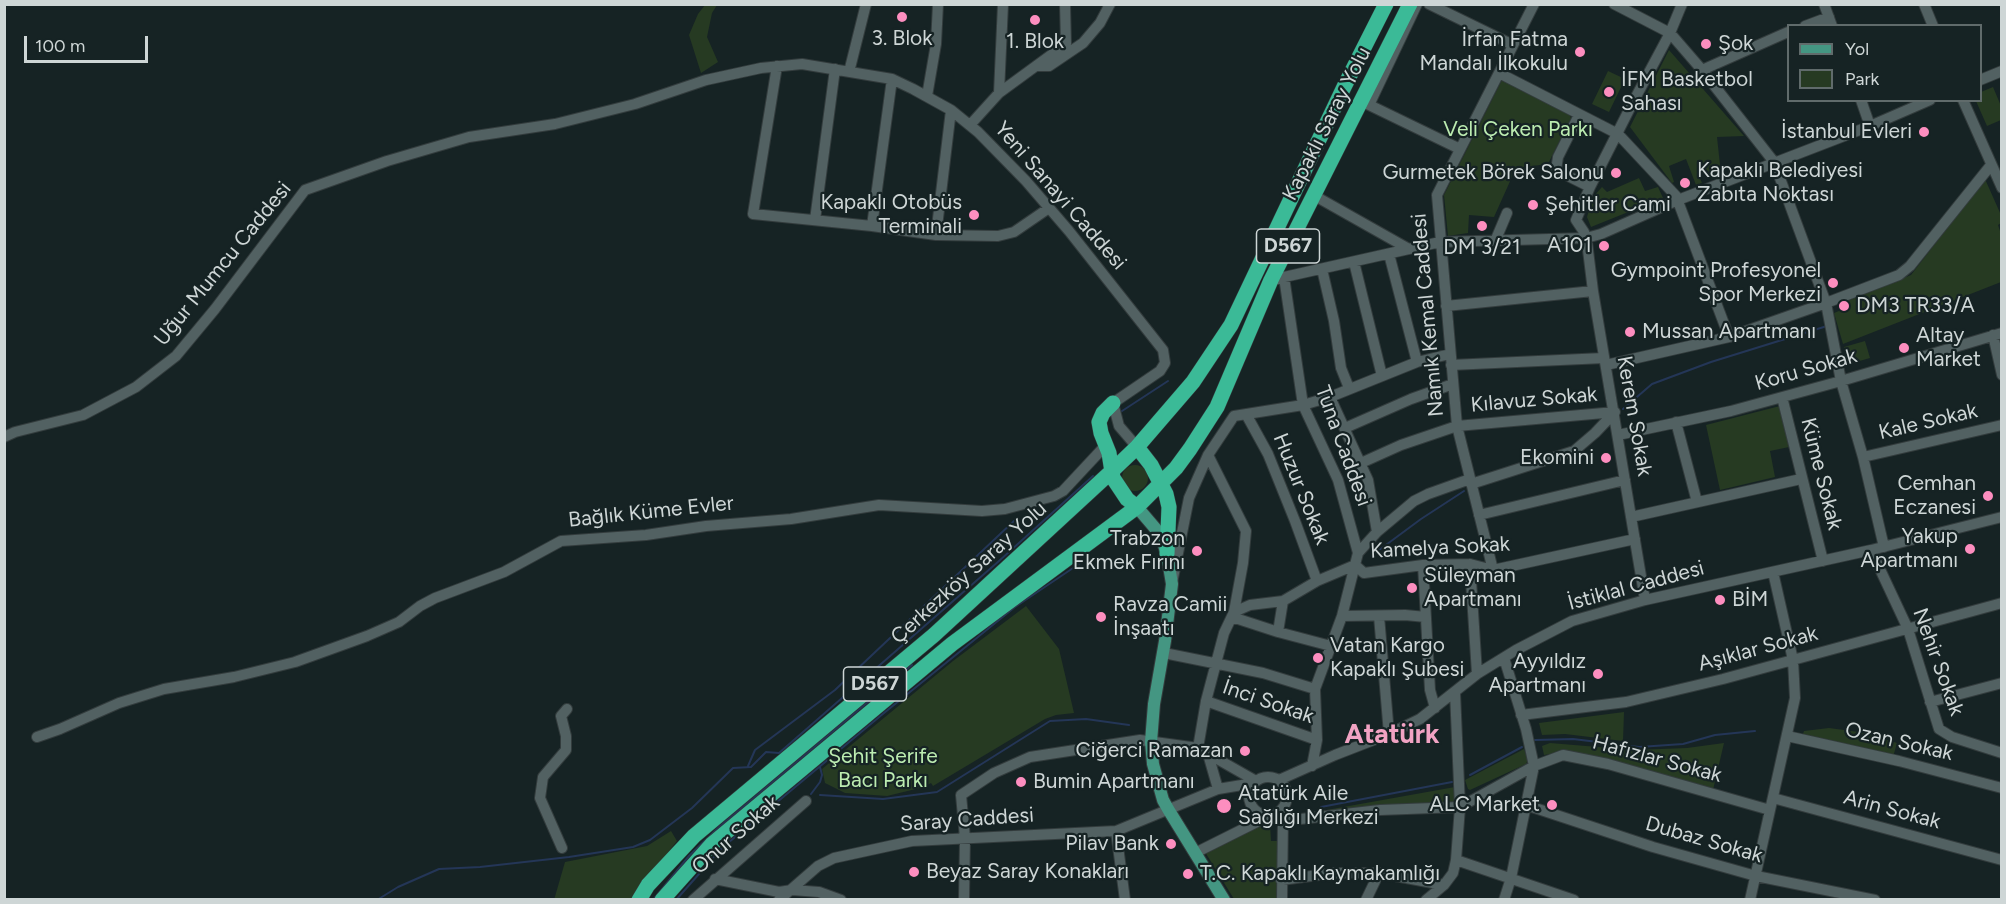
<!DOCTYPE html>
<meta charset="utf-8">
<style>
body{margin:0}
#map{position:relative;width:2006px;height:904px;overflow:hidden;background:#162324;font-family:Figtree,sans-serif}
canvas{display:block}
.frame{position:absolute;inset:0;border:6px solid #ced6d6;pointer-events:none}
.legend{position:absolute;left:1787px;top:24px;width:195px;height:78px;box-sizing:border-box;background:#162324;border:2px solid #606b6b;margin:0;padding:8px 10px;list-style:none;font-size:18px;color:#ced6d6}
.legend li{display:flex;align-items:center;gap:12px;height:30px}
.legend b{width:30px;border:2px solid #606b6b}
.scale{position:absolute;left:24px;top:36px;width:124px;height:27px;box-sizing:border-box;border:3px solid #ced6d6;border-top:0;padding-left:8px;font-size:18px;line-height:21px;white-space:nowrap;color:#ced6d6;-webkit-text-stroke:4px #162324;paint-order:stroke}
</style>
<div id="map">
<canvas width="2006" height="904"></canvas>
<div class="frame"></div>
<ul class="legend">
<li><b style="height:8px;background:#449682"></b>Yol</li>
<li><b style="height:16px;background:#263a22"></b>Park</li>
</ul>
<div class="scale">100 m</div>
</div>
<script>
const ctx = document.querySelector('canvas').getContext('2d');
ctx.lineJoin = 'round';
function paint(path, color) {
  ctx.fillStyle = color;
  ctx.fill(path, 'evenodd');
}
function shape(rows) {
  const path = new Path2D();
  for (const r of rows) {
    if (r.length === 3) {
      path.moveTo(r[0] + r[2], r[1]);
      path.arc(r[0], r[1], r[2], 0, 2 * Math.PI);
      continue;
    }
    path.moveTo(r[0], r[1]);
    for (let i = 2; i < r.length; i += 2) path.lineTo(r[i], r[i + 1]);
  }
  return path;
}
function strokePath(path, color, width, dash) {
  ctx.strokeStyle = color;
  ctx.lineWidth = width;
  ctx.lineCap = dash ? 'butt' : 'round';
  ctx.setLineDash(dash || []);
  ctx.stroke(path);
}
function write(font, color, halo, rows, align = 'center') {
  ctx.font = font + ' Figtree,sans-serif';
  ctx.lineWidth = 4.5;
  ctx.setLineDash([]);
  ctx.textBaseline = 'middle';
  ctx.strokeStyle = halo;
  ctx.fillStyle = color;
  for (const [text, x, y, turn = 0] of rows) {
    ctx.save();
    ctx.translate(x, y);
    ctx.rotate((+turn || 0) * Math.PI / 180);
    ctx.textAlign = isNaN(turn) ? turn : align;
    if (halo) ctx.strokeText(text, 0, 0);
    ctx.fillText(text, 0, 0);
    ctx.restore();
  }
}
paint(shape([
 [705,5,717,5,712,13,707,37,718,62,701,73,689,35,698,14],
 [1669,50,1744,136,1717,137,1721,174,1710,179,1706,173,1699,176,1702,183,1696,185,1686,159,1669,166,1674,182,1672,183,1630,127],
 [1608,71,1625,79,1609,112,1592,104],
 [1502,80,1569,113,1571,118,1548,164,1516,168,1494,217,1469,215,1468,233,1448,236,1444,195],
 [1993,87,2001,106,2001,120,1987,126,1976,101,1980,100,1981,92],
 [1639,178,1645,191,1658,187,1663,198,1591,227,1587,217,1593,197,1602,187,1607,192],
 [1985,179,2001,215,2001,223,1998,225,2001,234,2001,282,1843,344,1834,313,1849,307,1847,301,1911,275],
 [1865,341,1870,358,1849,364,1844,347],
 [1780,406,1789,447,1770,451,1775,477,1720,490,1706,425],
 [1135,478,13],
 [1026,606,1059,649,1074,713,1056,715,1045,719,933,786,931,783,924,787,887,796,845,793,825,783,822,769,953,661],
 [1624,712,1623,741,1565,734,1542,735,1539,723],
 [1829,728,1866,733,1897,743,1893,757,1803,734,1804,731],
 [1550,743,1634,750,1687,748,1724,743,1713,790,1564,752,1544,755,1542,746],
 [1524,749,1528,760,1526,764,1470,790,1468,789,1465,780],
 [1455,787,1454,803,1322,815,1321,811],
 [1270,824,1271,841,1278,841,1277,899,1234,899,1205,852,1249,830],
 [671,831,677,841,631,899,554,900,565,862,647,846]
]), '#263a22');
strokePath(shape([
 [1623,409,1652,384,1711,362,1827,326],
 [1122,411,1168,381],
 [1371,556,1421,519,1464,491],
 [1535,740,1573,739,1639,747,1683,744,1715,735,1755,731],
 [748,766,755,750,835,690,1015,520],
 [1470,775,1522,747],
 [811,794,820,782,822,775,820,767],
 [820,795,883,799,937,792,1050,721,1086,719,1129,725],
 [1321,807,1452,782],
 [377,900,398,887,439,869,480,867,569,857,633,847,650,840,692,808,733,768,751,767,766,752,779,753,999,561,1093,476],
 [653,900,689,856,719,827,912,665],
 [676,900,722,848,884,713,1015,607,1088,558]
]), '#243657', 2);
const minor = shape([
 [1429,4,1513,45],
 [1614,4,1670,33,1702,70,1774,162,1826,303,1841,381,1863,457,1884,547],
 [1824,4,1832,26],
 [1924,4,1933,26],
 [1805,26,1829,17],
 [777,66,753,214,872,226,936,235,998,236,1014,232,1049,208],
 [1037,66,1049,66,1083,43,1100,23,1110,4],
 [1702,70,1788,32],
 [849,72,866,4],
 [1499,73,1618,134,1676,196,1729,337],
 [1980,80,2002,71],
 [999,93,1003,4],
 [927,96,936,44,938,4],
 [1861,100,1870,126],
 [1963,100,2002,188],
 [1363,102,1460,149],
 [1369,105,1417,4],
 [1579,115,1558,157,1556,170,1590,187],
 [970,125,999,93,1066,44,1065,4],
 [1315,196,1409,249],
 [815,220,835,69],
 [872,226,892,79],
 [936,235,951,110],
 [1496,239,1507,213],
 [1389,254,1417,362],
 [1354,262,1382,376],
 [1322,269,1334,321,1341,368,1349,388],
 [1284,277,1303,405,1338,480,1358,553,1342,616,1315,689,1317,740,1312,766],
 [1271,280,1440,242,1586,238,1601,234,1678,200,1870,126,1930,100],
 [1446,306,1593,291],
 [1993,335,2002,375],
 [1451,365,1604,358],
 [1606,365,1729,337,1826,303,1899,275,1910,266,1991,165],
 [1330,397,1368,480,1377,532],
 [1782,397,1823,561],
 [1246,414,1268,454,1295,521,1317,581],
 [1676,422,1697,502],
 [1345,428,1411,399,1453,384],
 [1618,435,1731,411,1841,381,2002,333],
 [4,437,15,432,83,415,136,387,176,356,215,309,305,190,387,161,469,137,555,124,635,104,706,80,761,68,802,64,892,79,913,89,951,110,978,132,1026,181,1069,231,1163,350,1165,363,1160,371,1113,403,1119,426,1137,447],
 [1863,457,2002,425],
 [1361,463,1401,445,1457,426,1615,412],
 [1471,484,1574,451,1595,433,1615,412],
 [1479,515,1625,480],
 [1631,517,1801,479],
 [1871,550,1908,629,1939,729,1952,737,2002,753],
 [1358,553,1377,532,1414,501,1428,494,1470,479],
 [1470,564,1477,674],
 [1423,565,1430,690,1435,708],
 [1493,570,1457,426,1437,195,1534,4],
 [1173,578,1189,498,1208,455,1234,416,1303,405,1330,397,1417,362,1450,354],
 [1645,600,1593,291,1587,242,1584,232,1576,220,1590,187,1631,106,1670,33,1682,4],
 [1234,612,1250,605,1283,601,1317,581,1355,565,1364,573,1423,565,1470,564,1493,570,1635,539],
 [1342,616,1405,615,1426,617],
 [1379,616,1389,734],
 [1232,617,1278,632,1331,646],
 [1278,632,1283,601],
 [1164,653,1263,673,1315,689],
 [1504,658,1526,729,1534,766,1511,878,1504,900],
 [1206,701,1317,740],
 [1930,702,2002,683],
 [1521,715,1626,702,1723,679,2002,603],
 [1787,736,1899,761,2002,788],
 [37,737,60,729,119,703,164,689,234,677,295,662,367,636,399,622,420,606,435,598,504,572,561,541,646,535,706,526,791,519,879,505,982,511,1005,509,1054,496,1063,491,1105,446],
 [1198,748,1206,701,1224,633,1234,612,1243,563,1246,531,1208,455],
 [1208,754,1218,789],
 [1268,796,19],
 [1279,780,1335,755,1389,734,1420,719,1477,674,1516,650,1572,621,1645,600,1871,550,2002,517],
 [1773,798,2002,860],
 [1526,805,1653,847,1756,876,1875,900],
 [1283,821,1380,810,1460,807,1534,766,1563,755,1608,764,1770,810],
 [1116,831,1125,900],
 [562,848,540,798,543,777,566,750,566,736,561,716,567,709],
 [1195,853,1271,815],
 [1456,860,1574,900],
 [715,879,779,892,792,890,819,892,841,900],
 [1281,880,1334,873,1379,873,1444,885],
 [693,900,806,801],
 [779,900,818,866,834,858,912,841,1116,831,1218,789,1254,783],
 [964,900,965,838,961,795,994,773,1030,757,1140,740,1198,748,1256,781],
 [1282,900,1283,816],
 [1366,900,1379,873],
 [1426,900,1444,885,1453,873,1456,860,1460,807,1455,692],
 [1750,900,1795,698,1793,660,1773,572]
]);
const major = shape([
 [1137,507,1160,534,1167,554,1172,584,1165,641,1154,704,1151,742,1153,764,1163,800,1168,809,1224,900]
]);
const highway = shape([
 [1113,403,1103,413,1099,422,1101,433,1109,453,1113,478,1127,499,1137,507],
 [1137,447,1151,465,1166,494,1169,507,1167,554],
 [639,900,648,885,694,836,934,635,1113,470,1137,447,1193,382,1231,325,1344,87,1386,4],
 [662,900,712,844,952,644,1137,507,1176,468,1190,449,1217,407,1271,280,1410,4]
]);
strokePath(minor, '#333c3d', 12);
strokePath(major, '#333c3d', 14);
strokePath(highway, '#333c3d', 16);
strokePath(minor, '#526162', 10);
strokePath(major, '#449682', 12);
strokePath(highway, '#3bba97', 15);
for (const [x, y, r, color] of [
 [902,17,6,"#fd8ebf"],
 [1035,20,6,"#fd8ebf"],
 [1706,44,6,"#fd8ebf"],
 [1580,52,6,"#fd8ebf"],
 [1609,92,6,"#fd8ebf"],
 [1924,132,6,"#fd8ebf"],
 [1616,173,6,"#fd8ebf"],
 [1685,183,6,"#fd8ebf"],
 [1533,205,6,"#fd8ebf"],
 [974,215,6,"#fd8ebf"],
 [1482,226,6,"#fd8ebf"],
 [1604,246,6,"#fd8ebf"],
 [1833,283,6,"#fd8ebf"],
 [1844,306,6,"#fd8ebf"],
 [1630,332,6,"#fd8ebf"],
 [1904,348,6,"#fd8ebf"],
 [1606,458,6,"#fd8ebf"],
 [1988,496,6,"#fd8ebf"],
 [1970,549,6,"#fd8ebf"],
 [1197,551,6,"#fd8ebf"],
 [1412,588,6,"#fd8ebf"],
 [1720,600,6,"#fd8ebf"],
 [1101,617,6,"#fd8ebf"],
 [1318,658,6,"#fd8ebf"],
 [1598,674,6,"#fd8ebf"],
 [1245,751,6,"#fd8ebf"],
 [1021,782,6,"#fd8ebf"],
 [1552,805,6,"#fd8ebf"],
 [1224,806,8,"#fd8ebf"],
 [1171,844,6,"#fd8ebf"],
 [914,872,6,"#fd8ebf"],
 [1188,874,6,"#fd8ebf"]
]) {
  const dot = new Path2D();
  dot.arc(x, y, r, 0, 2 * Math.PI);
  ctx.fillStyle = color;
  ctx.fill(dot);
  strokePath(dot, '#162324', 2);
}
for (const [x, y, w] of [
 [1288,246,63],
 [875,684,63]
]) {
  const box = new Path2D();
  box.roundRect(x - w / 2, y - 17, w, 34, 4.5);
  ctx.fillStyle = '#162324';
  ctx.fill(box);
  strokePath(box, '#ced6d6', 1.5);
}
write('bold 20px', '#ced6d6', null, [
 ["D567",1288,246],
 ["D567",875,684]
]);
write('21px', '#ced6d6', '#162324', [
 ["3. Blok",902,39,"center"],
 ["İrfan Fatma",1568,40,"right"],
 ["Mandalı İlkokulu",1568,64,"right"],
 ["1. Blok",1035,42,"center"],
 ["Şok",1718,44],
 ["İFM Basketbol",1621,80],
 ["Sahası",1621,104],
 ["İstanbul Evleri",1912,132,"right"],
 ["Kapaklı Belediyesi",1697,171],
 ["Zabıta Noktası",1697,195],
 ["Gurmetek Börek Salonu",1604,173,"right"],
 ["Kapaklı Otobüs",962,203,"right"],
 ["Terminali",962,227,"right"],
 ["Şehitler Cami",1545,205],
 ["A101",1592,246,"right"],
 ["DM 3/21",1482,248,"center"],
 ["Gympoint Profesyonel",1821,271,"right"],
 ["Spor Merkezi",1821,295,"right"],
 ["DM3 TR33/A",1856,306],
 ["Mussan Apartmanı",1642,332],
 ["Altay",1916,336],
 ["Market",1916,360],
 ["Ekomini",1594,458,"right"],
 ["Cemhan",1976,484,"right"],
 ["Eczanesi",1976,508,"right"],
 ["Yakup",1958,537,"right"],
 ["Apartmanı",1958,561,"right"],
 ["Trabzon",1185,539,"right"],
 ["Ekmek Fırını",1185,563,"right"],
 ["Süleyman",1424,576],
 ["Apartmanı",1424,600],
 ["BİM",1732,600],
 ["Ravza Camii",1113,605],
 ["İnşaatı",1113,629],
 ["Vatan Kargo",1330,646],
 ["Kapaklı Şubesi",1330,670],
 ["Ayyıldız",1586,662,"right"],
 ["Apartmanı",1586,686,"right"],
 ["Ciğerci Ramazan",1233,751,"right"],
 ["Bumin Apartmanı",1033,782],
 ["Atatürk Aile",1238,794],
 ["Sağlığı Merkezi",1238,818],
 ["ALC Market",1540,805,"right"],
 ["Pilav Bank",1159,844,"right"],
 ["Beyaz Saray Konakları",926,872],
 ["T.C. Kapaklı Kaymakamlığı",1200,874]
], 'left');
write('21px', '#ced6d6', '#162324', [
 ["Kapaklı Saray Yolu",1327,124,-63],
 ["Yeni Sanayi Caddesi",1060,196,49],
 ["Uğur Mumcu Caddesi",223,264,-51],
 ["Namık Kemal Caddesi",1428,315,-95],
 ["Koru Sokak",1806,370,-16],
 ["Kılavuz Sokak",1534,400,-5],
 ["Kerem Sokak",1634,416,80],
 ["Kale Sokak",1928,422,-13],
 ["Tuna Caddesi",1343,446,70],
 ["Küme Sokak",1821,474,76],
 ["Huzur Sokak",1301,489,68],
 ["Bağlık Küme Evler",651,512,-6],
 ["Kamelya Sokak",1440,548,-3],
 ["Çerkezköy Saray Yolu",969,573,-42],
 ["İstiklal Caddesi",1636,586,-15],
 ["Aşıklar Sokak",1758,649,-15],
 ["Nehir Sokak",1938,662,70],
 ["İnci Sokak",1268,702,19],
 ["Ozan Sokak",1899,742,13],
 ["Hafızlar Sokak",1657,759,15],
 ["Arin Sokak",1892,810,15],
 ["Saray Caddesi",967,820,-4],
 ["Onur Sokak",736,835,-41],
 ["Dubaz Sokak",1704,840,16]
]);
write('21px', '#bcecb1', '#162324', [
 ["Veli Çeken Parkı",1518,130],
 ["Şehit Şerife",883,757],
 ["Bacı Parkı",883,781]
]);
write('bold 27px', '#f1a3c3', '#162324', [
 ["Atatürk",1392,735]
]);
</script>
